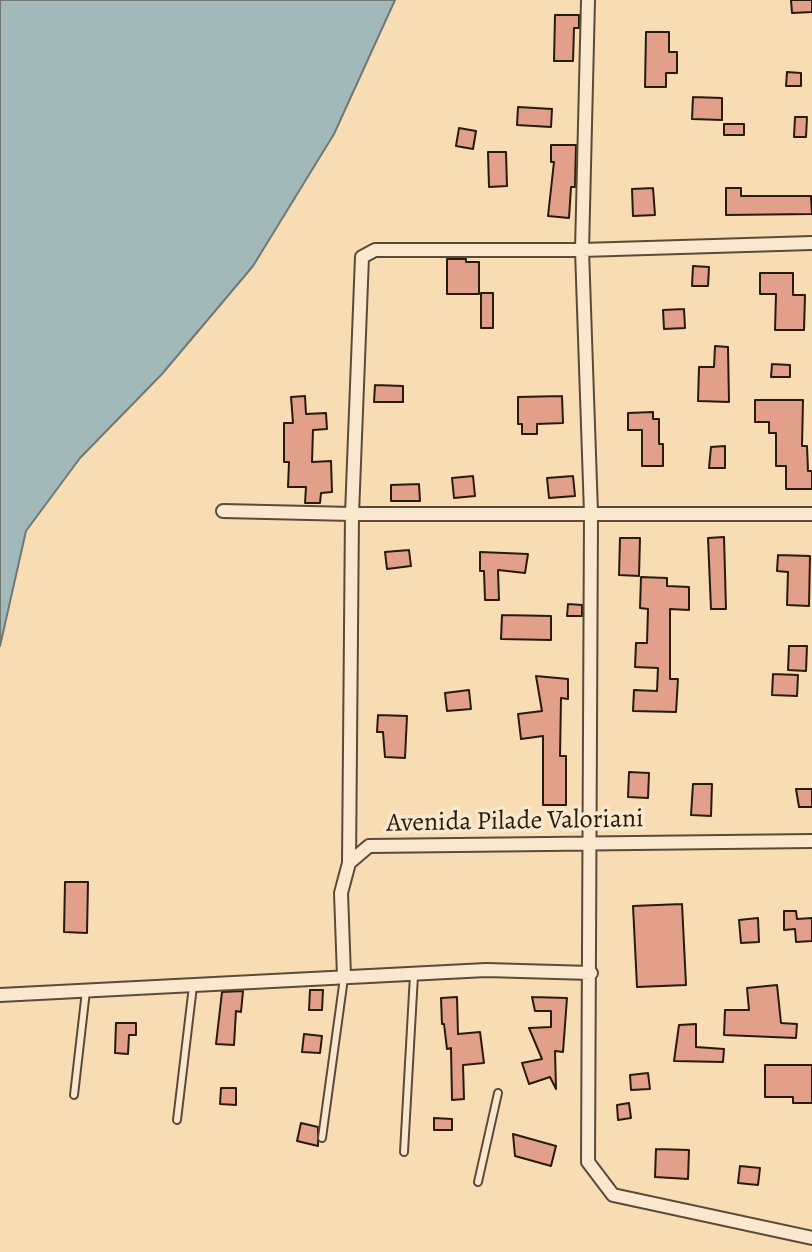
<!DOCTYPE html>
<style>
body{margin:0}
canvas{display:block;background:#f8dcb3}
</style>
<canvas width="812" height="1252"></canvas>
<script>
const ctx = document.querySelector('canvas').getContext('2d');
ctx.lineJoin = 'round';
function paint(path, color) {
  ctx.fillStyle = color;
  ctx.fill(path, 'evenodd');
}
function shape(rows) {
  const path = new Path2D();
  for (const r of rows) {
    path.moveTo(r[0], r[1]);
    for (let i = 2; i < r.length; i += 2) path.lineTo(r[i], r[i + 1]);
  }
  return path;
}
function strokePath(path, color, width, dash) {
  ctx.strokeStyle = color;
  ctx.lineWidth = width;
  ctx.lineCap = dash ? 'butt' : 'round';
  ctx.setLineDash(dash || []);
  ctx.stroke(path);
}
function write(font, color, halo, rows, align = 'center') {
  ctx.font = font + ' Alegreya,serif';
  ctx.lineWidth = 7;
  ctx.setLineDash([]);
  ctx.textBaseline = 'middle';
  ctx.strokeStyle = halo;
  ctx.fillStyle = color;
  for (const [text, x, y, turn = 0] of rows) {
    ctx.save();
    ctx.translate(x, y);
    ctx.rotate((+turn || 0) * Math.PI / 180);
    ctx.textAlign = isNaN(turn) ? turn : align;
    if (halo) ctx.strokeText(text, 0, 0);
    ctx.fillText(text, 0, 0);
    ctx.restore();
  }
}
const water = shape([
 [0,0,395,0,334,134,253,266,162,374,80,458,26,531,0,646,0,0]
]);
paint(water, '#a3b8b8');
strokePath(water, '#717973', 2);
const building = shape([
 [791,0,812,0,812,12,792,13,791,0],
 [555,15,579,15,579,28,574,28,573,61,554,61,555,15],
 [646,32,669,32,669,52,677,52,677,73,666,73,666,87,645,87,646,32],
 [787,72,801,73,801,86,786,86,787,72],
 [693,97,722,98,722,120,692,119,693,97],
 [518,107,552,109,551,127,517,125,518,107],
 [795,117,807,117,806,137,794,137,795,117],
 [724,124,744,124,744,135,724,135,724,124],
 [459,128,476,131,473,149,456,146,459,128],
 [551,145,576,145,575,187,571,187,569,218,548,216,554,162,551,162,551,145],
 [488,152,506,152,507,186,489,187,488,152],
 [653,188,655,215,633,216,632,189,653,188],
 [726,188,741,188,741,196,811,196,812,214,726,215,726,188],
 [447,259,466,259,466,262,479,262,479,294,447,294,447,259],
 [693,266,709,267,708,286,692,286,693,266],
 [760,273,793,273,793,295,805,295,804,330,775,330,776,294,760,294,760,273],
 [481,293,493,293,493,328,481,328,481,293],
 [684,309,685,328,664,329,663,310,684,309],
 [715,346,728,347,729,402,698,401,699,367,714,367,715,346],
 [772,364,790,365,790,377,771,377,772,364],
 [375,385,403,386,403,402,374,402,375,385],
 [305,396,306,414,326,413,327,429,313,430,312,462,331,461,332,492,321,493,320,503,305,503,306,487,288,487,289,462,284,462,284,423,293,423,291,397,305,396],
 [562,396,563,423,537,424,537,434,522,434,522,424,518,424,518,397,562,396],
 [755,400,803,400,802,446,807,446,808,471,812,471,812,489,786,489,786,466,776,466,776,433,769,433,769,422,755,422,755,400],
 [653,412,653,419,659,419,659,444,663,444,663,466,642,466,642,430,628,430,628,413,653,412],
 [725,446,725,468,709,468,711,447,725,446],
 [473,476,475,496,454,498,452,478,473,476],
 [573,476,575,496,549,498,547,478,573,476],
 [419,484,420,501,391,501,391,485,419,484],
 [724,537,726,609,711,609,708,538,724,537],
 [620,538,640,538,639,576,619,575,620,538],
 [409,550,411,566,387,569,385,552,409,550],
 [480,552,528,554,525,573,498,570,499,600,485,600,484,571,480,571,480,552],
 [778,555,810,556,809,606,787,605,788,572,777,571,778,555],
 [641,577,667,578,667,586,689,587,689,610,670,609,670,679,678,679,676,712,633,711,634,690,657,691,658,668,635,667,636,643,647,643,648,609,640,608,641,577],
 [568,604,582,605,582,616,567,616,568,604],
 [502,615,551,616,551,640,501,639,502,615],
 [789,646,807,646,806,671,788,670,789,646],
 [773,674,798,675,797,696,772,695,773,674],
 [536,676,568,679,568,699,561,698,560,756,566,756,566,805,543,805,543,736,521,739,518,714,542,711,536,676],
 [469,690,471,709,447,711,445,693,469,690],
 [378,715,407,716,405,758,385,757,383,732,377,732,378,715],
 [629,772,649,773,648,798,628,797,629,772],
 [693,784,712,784,711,816,691,815,693,784],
 [796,789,812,789,812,807,799,807,796,789],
 [65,882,88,882,87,933,64,932,65,882],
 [682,904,686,985,637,987,633,906,682,904],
 [784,911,796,911,797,919,812,918,812,941,796,942,795,929,784,930,784,911],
 [758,918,759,942,741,943,739,920,758,918],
 [777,985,781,1023,797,1024,796,1038,724,1035,725,1010,749,1010,747,988,777,985],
 [310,990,323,990,322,1010,309,1010,310,990],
 [243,991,241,1012,236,1011,234,1045,216,1044,222,992,243,991],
 [457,997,458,1034,480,1032,484,1063,463,1065,464,1099,452,1100,451,1048,447,1049,444,1024,442,1024,441,998,457,997],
 [532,997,567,998,563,1052,555,1051,556,1089,550,1077,529,1084,522,1063,542,1059,529,1028,551,1027,551,1011,535,1011,532,997],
 [116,1023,136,1023,136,1035,129,1035,128,1054,115,1053,116,1023],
 [696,1024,696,1047,724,1049,723,1062,674,1061,679,1025,696,1024],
 [304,1034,322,1036,320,1053,302,1052,304,1034],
 [765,1065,812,1065,812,1103,793,1103,793,1097,765,1097,765,1065],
 [648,1073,650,1089,631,1090,630,1075,648,1073],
 [221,1088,236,1088,236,1105,220,1104,221,1088],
 [629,1103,631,1118,618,1120,617,1105,629,1103],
 [434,1118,452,1119,452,1130,434,1130,434,1118],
 [301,1123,318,1127,318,1146,297,1141,301,1123],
 [513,1134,556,1146,551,1166,515,1156,513,1134],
 [656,1149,689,1150,688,1179,655,1177,656,1149],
 [740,1166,760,1168,758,1185,738,1183,740,1166]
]);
paint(building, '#e29f89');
strokePath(building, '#271b0c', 2);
const lane = shape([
 [74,1095,86,991],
 [177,1120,193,986],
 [322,1138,344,978],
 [404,1152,414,975],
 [478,1182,498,1093]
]);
const street = shape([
 [588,0,582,250,591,513,588,1162,613,1195,812,1238],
 [223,511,352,514,812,514],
 [349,863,352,514,362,257,375,250,582,250,812,243],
 [344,976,341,893,349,863,369,846,812,841],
 [0,995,486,970,591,973]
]);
strokePath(lane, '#5b4b36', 10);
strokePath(street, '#5b4b36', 16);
strokePath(lane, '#fae8ce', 6);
strokePath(street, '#fae8ce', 12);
write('26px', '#271b0c', '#fae8ce', [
 ["Avenida Pilade Valoriani",515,822,-1]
]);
</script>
